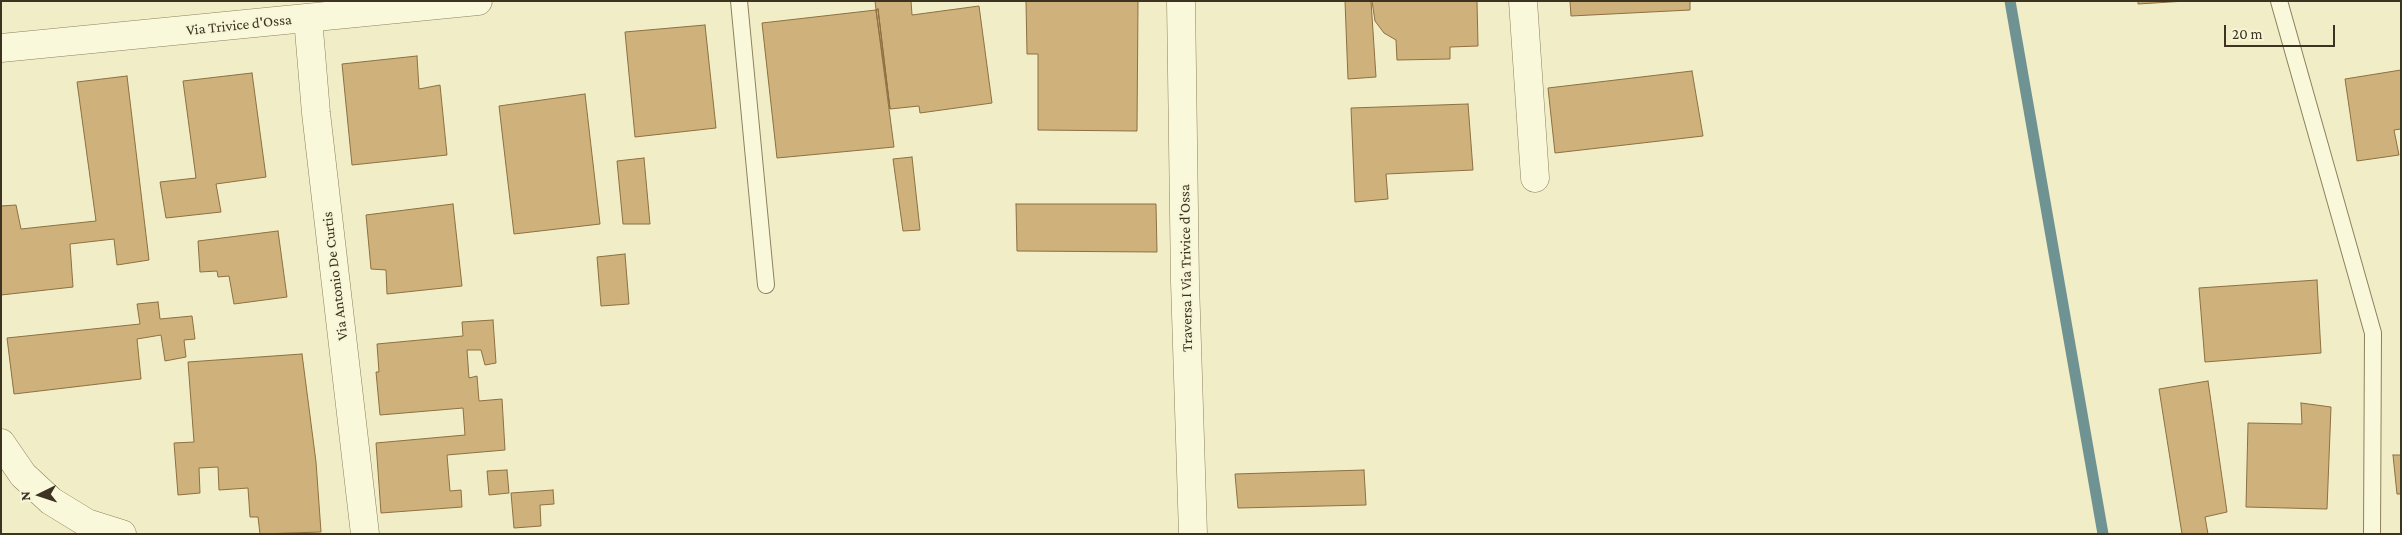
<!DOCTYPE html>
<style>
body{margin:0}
#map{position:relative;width:2402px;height:535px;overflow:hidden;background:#f0edc7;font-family:"Crimson Pro",serif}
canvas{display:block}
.frame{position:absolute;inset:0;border:2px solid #3c3420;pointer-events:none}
.north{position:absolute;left:15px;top:470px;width:50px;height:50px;-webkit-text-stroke:4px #f7f5d7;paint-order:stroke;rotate:266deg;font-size:14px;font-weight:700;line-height:20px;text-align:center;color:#3c3420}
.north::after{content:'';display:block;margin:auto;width:18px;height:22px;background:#3c3420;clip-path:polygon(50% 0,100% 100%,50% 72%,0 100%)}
.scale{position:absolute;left:2224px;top:25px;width:111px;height:22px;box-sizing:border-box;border:2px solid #3c3420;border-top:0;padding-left:6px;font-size:15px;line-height:18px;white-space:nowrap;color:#3c3420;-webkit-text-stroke:4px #f7f5d7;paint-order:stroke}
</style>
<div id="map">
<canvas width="2402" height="535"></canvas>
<div class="frame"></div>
<div class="north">N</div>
<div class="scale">20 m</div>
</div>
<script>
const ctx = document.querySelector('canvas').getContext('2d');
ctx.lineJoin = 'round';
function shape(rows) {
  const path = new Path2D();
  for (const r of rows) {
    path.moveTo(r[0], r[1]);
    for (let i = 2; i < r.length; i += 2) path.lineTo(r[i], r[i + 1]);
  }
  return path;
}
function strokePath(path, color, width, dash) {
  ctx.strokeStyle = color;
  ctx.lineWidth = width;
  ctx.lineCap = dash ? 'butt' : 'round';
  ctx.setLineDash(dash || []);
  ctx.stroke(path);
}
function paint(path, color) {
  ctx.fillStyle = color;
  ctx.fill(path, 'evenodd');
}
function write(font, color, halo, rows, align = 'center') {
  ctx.font = font + ' "Crimson Pro",serif';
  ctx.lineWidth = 4;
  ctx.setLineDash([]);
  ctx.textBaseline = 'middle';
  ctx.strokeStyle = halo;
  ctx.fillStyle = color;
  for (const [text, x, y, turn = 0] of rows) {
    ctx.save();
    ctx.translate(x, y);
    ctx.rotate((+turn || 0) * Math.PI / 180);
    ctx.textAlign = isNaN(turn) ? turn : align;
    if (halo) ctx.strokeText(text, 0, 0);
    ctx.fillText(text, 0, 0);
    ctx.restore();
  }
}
strokePath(shape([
 [2010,1,2103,534]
]), '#6f9392', 11);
const building = shape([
 [875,1,911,1,912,15,979,6,992,103,920,113,919,106,890,109,878,9,876,10,875,1],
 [1026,1,1138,1,1137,131,1038,130,1038,54,1027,54,1026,1],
 [1345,1,1371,1,1376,77,1348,79,1345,1],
 [1372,1,1477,1,1478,46,1450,47,1450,59,1397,60,1396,40,1384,33,1375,21,1372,1],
 [1570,1,1690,1,1690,10,1571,16,1570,1],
 [2138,1,2186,1,2138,4,2138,1],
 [878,9,890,109,876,10,878,9],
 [876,10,894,147,777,158,762,23,876,10],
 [705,25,716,128,635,137,625,32,705,25],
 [417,56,419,89,440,85,447,155,352,165,342,64,417,56],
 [2401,70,2401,129,2394,130,2399,155,2357,161,2345,79,2401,70],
 [1692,71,1703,136,1555,153,1548,88,1692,71],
 [252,73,266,177,216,184,221,212,166,218,160,182,196,178,183,81,252,73],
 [127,76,149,260,117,265,114,239,70,244,73,287,1,295,1,206,16,205,21,229,96,221,77,82,127,76],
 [585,94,600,224,514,234,499,106,585,94],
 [1468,104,1473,170,1386,174,1388,199,1355,202,1351,108,1468,104],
 [912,157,920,230,903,231,893,159,912,157],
 [644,158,650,224,623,224,617,161,644,158],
 [453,204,462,286,387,294,386,270,371,269,366,215,453,204],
 [1016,204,1156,204,1157,252,1017,251,1016,204],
 [278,231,287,297,234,304,229,276,218,277,217,271,200,272,198,241,278,231],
 [625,254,629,304,601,306,597,257,625,254],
 [2317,280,2321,353,2205,362,2199,288,2317,280],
 [158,302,160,319,192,316,195,339,184,340,186,357,165,361,161,335,137,339,141,379,14,394,7,338,140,324,137,304,158,302],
 [493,320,496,363,485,365,481,350,467,350,469,378,477,376,479,401,502,399,505,450,447,455,450,491,461,490,462,507,381,513,376,443,465,435,463,408,380,415,376,372,379,372,377,344,463,336,462,322,493,320],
 [302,354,316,462,321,532,260,534,258,517,250,517,248,488,219,490,218,467,199,468,200,493,178,495,174,443,194,442,188,362,302,354],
 [2208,381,2227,512,2205,517,2208,534,2182,534,2159,389,2208,381],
 [2301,403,2331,407,2327,509,2246,507,2248,423,2302,424,2301,403],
 [2393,455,2401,455,2401,494,2397,494,2393,455],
 [507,470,509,493,489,495,487,471,507,470],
 [1364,470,1366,505,1238,508,1235,474,1364,470],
 [553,490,554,504,540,505,541,526,514,528,511,493,553,490]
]);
paint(building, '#cfb17c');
strokePath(building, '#8c7041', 1);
const service = shape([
 [739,1,766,285],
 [2279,1,2373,333,2372,534]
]);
const minor = shape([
 [1181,1,1185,282,1193,534],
 [1523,1,1535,178],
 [308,18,316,113,365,534],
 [1,48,478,1],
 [1,443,23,475,51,501,87,523,122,534]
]);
strokePath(service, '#8d815c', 18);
strokePath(minor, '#8d815c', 29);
strokePath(service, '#faf8db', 16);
strokePath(minor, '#faf8db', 28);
write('15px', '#3c3420', '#f7f5d7', [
 ["Via Trivice d'Ossa",239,25,-6],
 ["Traversa I Via Trivice d'Ossa",1186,268,-91],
 ["Via Antonio De Curtis",335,276,-97]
]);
</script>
